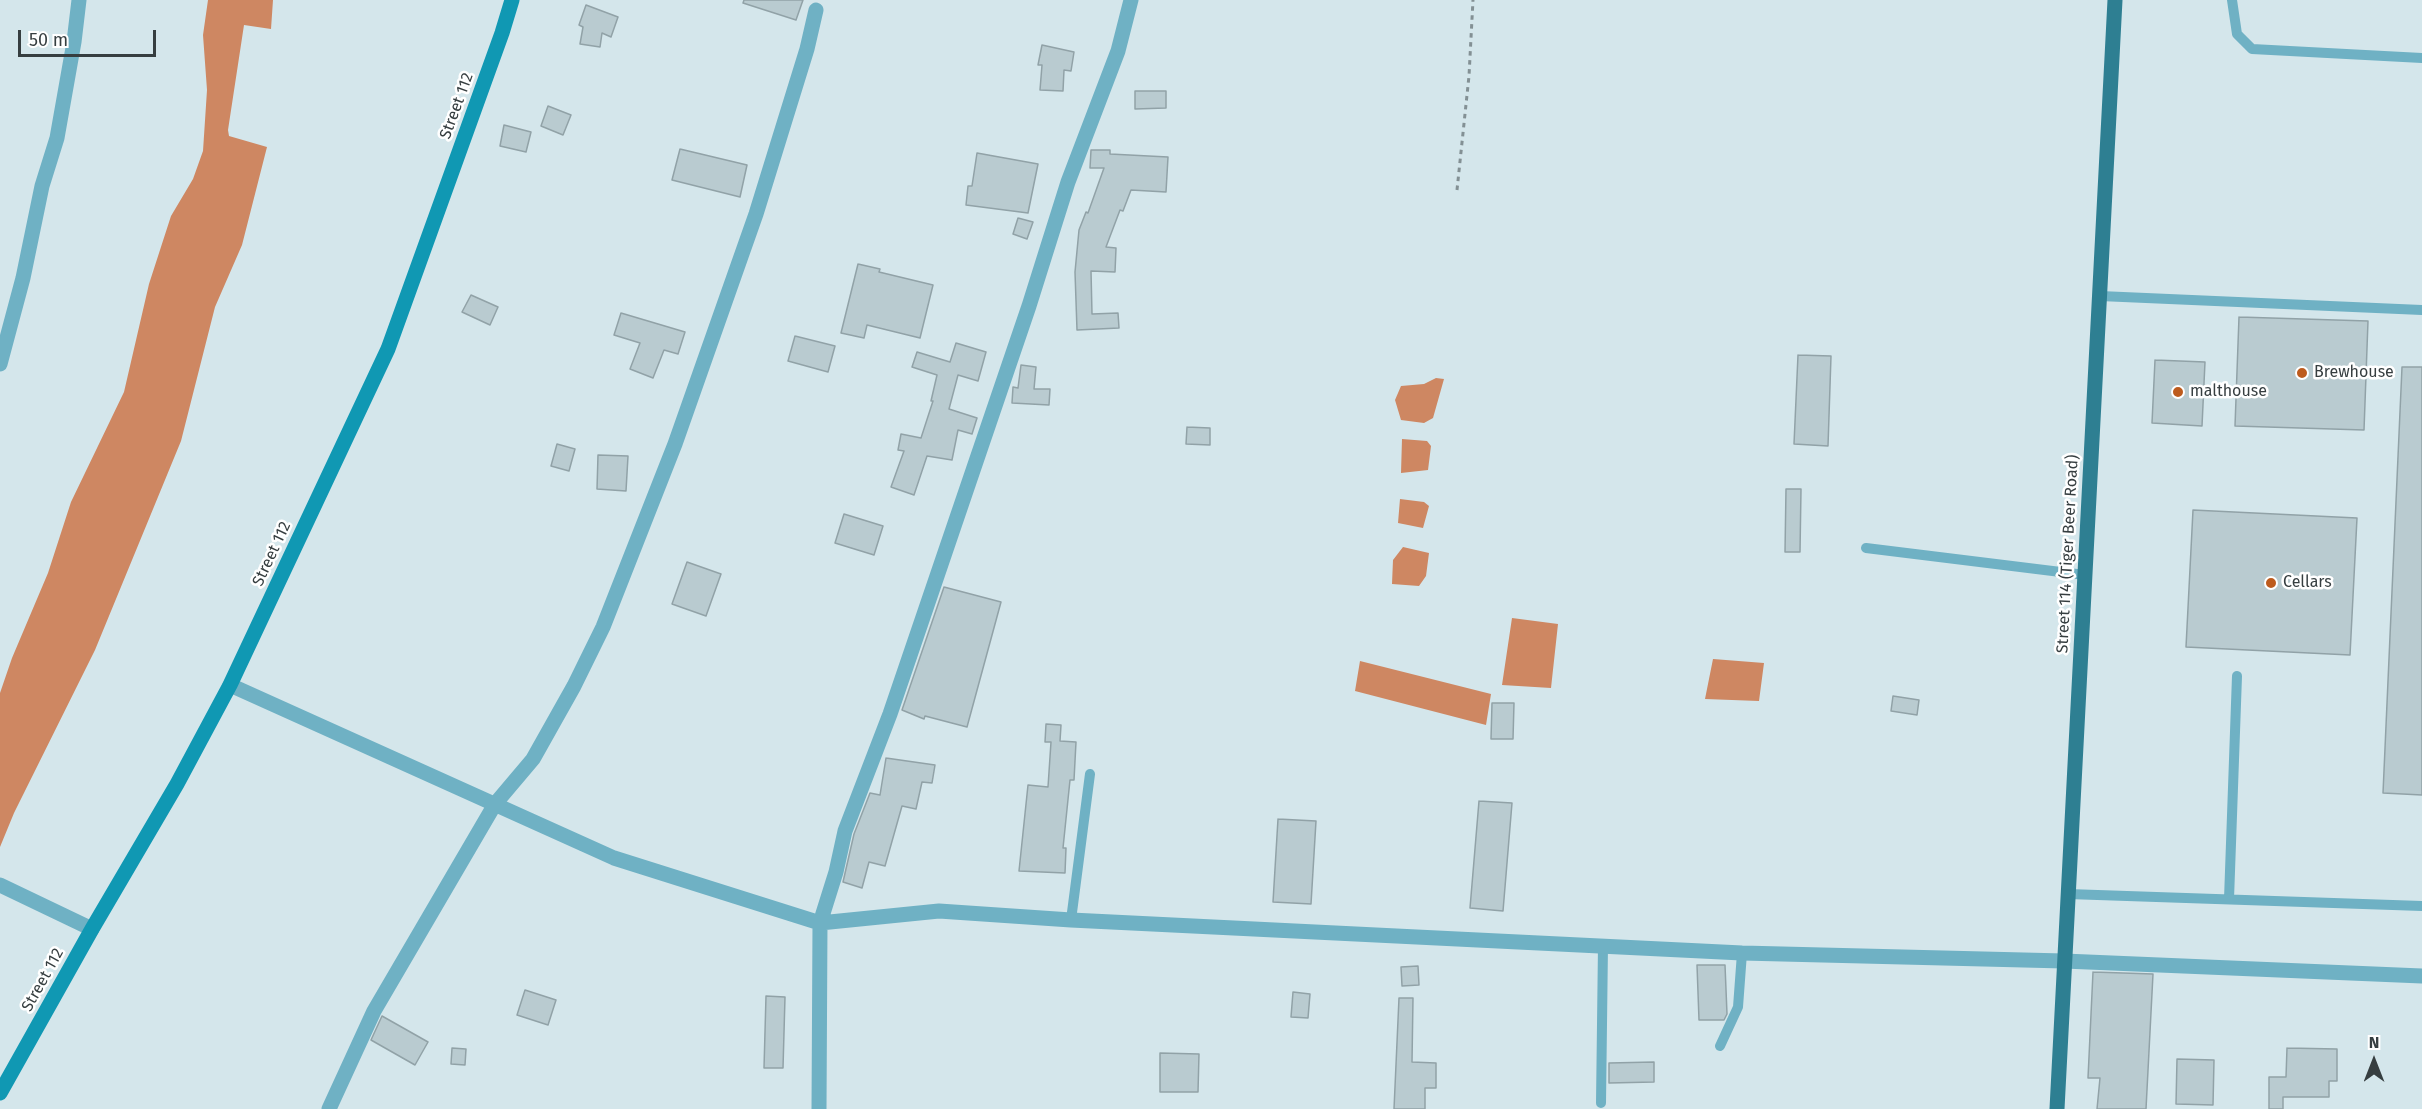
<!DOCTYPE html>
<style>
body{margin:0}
#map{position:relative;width:2422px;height:1109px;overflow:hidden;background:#d4e6eb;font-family:"Fira Sans",sans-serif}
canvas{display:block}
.north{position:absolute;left:2344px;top:1031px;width:60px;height:60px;-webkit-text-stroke:4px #fff;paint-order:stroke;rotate:0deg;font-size:16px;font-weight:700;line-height:24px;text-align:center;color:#363e40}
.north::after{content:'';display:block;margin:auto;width:21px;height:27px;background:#363e40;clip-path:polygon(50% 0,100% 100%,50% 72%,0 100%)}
.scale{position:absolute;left:18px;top:30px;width:138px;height:27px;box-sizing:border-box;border:3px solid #363e40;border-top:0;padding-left:8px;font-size:18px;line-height:21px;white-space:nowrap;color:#363e40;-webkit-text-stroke:4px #fff;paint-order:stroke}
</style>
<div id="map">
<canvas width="2422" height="1109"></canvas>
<div class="north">N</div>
<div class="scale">50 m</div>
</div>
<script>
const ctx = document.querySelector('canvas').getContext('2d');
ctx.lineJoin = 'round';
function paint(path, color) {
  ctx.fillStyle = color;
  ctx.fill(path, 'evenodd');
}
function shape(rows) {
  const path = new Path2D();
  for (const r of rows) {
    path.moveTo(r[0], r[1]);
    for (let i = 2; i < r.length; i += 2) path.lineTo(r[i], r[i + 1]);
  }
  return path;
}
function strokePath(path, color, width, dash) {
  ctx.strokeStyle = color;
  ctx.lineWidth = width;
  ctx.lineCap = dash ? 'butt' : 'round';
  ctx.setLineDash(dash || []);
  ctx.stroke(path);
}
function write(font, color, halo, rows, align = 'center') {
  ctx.font = font + ' "Fira Sans",sans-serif';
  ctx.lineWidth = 5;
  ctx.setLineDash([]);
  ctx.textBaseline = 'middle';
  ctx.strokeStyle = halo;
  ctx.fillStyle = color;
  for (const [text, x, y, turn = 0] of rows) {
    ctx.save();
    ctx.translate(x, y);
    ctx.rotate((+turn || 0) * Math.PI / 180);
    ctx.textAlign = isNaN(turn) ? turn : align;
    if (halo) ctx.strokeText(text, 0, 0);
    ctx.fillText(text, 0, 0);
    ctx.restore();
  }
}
paint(shape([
 [208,0,273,0,271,29,244,25,228,130,229,136,267,147,242,245,215,307,181,441,95,650,14,813,0,847,0,693,12,658,48,573,71,502,124,392,149,284,171,216,193,179,203,151,207,90,203,35],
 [1436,378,1444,379,1433,418,1424,423,1401,420,1395,400,1401,386,1424,384],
 [1402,439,1427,441,1431,446,1428,470,1401,473],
 [1400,499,1424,502,1429,506,1423,528,1398,523],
 [1403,547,1429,553,1426,576,1419,586,1392,584,1393,560],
 [1512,618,1558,624,1551,688,1502,685],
 [1713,659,1764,663,1759,701,1705,699],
 [1360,661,1491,694,1486,725,1355,691]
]), '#ce8762');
const building = shape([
 [744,0,803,0,796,20,743,3,744,0],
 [586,5,618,17,611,37,602,33,600,47,580,44,583,27,579,25,586,5],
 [1042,45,1074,52,1071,71,1064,70,1063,91,1040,90,1042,65,1038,65,1042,45],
 [1135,91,1166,91,1166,108,1135,109,1135,91],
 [548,106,571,115,563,135,541,126,548,106],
 [504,125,531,132,526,152,500,146,504,125],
 [680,149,747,165,740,197,672,180,680,149],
 [1091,150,1110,150,1110,154,1168,157,1166,192,1131,190,1123,211,1120,210,1106,247,1116,248,1115,272,1091,271,1092,314,1118,313,1119,328,1077,330,1075,272,1079,230,1086,212,1088,213,1104,168,1090,168,1091,150],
 [977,153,1038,164,1028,213,966,205,968,186,972,186,977,153],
 [1018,218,1033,222,1027,239,1013,234,1018,218],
 [858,264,880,269,879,272,933,285,920,338,867,325,864,338,841,333,858,264],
 [471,295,498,307,490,325,462,312,471,295],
 [621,313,685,332,678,354,664,350,653,378,630,369,640,343,614,335,621,313],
 [2239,317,2368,321,2364,430,2235,426,2239,317],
 [795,336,835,346,828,372,788,361,795,336],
 [956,343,986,352,978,381,958,375,949,409,977,418,972,434,958,430,952,460,927,456,914,495,891,487,904,451,898,450,901,434,921,438,933,401,931,401,937,375,912,367,917,352,950,362,956,343],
 [1798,355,1831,356,1828,446,1794,444,1798,355],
 [2155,360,2205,362,2202,426,2152,423,2155,360],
 [1021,365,1036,367,1034,389,1050,389,1049,405,1012,403,1013,387,1018,388,1021,365],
 [2402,367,2422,367,2422,795,2383,793,2402,367],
 [1187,427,1210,428,1210,445,1186,444,1187,427],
 [557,444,575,449,569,471,551,466,557,444],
 [598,455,628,456,626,491,597,489,598,455],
 [1786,489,1801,489,1800,552,1785,552,1786,489],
 [2193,510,2357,518,2350,655,2186,647,2193,510],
 [844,514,883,526,874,555,835,543,844,514],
 [687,562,721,574,706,616,672,604,687,562],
 [944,587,1001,602,967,727,925,716,924,719,902,710,944,587],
 [1893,696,1919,700,1917,715,1891,711,1893,696],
 [1492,703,1514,703,1513,739,1491,739,1492,703],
 [1046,724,1061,725,1060,741,1076,742,1074,780,1070,780,1063,848,1066,848,1065,873,1019,871,1028,785,1048,787,1051,742,1045,742,1046,724],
 [886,758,935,765,932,783,922,782,916,809,902,806,885,866,869,862,862,888,843,882,854,834,870,793,880,795,886,758],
 [1479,801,1512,803,1503,911,1470,908,1479,801],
 [1278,819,1316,821,1311,904,1273,902,1278,819],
 [1697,965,1725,965,1727,1014,1724,1020,1699,1020,1697,965],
 [1418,966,1419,985,1402,986,1401,967,1418,966],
 [2093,972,2153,974,2146,1109,2097,1109,2100,1078,2088,1078,2093,972],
 [525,990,556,1000,548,1025,517,1015,525,990],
 [1293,992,1310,994,1308,1018,1291,1017,1293,992],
 [766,996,785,997,783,1068,764,1068,766,996],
 [1399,998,1413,998,1412,1062,1436,1063,1436,1088,1425,1088,1425,1109,1394,1109,1399,998],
 [382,1016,428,1042,415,1065,371,1040,382,1016],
 [452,1048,466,1049,465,1065,451,1064,452,1048],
 [2287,1048,2337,1049,2337,1081,2329,1081,2329,1097,2283,1097,2283,1109,2269,1109,2269,1077,2286,1077,2287,1048],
 [1160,1053,1199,1054,1198,1092,1160,1092,1160,1053],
 [2177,1059,2214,1060,2213,1105,2176,1104,2177,1059],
 [1654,1062,1654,1082,1609,1083,1609,1063,1654,1062]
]);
paint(building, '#b9cbd0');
strokePath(building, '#91a2a7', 1.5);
strokePath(shape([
 [1457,190,1469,76,1473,0]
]), '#839094', 3, [4.5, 4.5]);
strokePath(shape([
 [2232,0,2237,34,2252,49,2422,58],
 [2100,296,2422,310],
 [1866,548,2085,575],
 [2068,894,2422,906],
 [2229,899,2237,676],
 [1071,920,1090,774],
 [1720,1046,1738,1007,1742,953],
 [1601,1103,1603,945]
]), '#6fb1c4', 10);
strokePath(shape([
 [0,364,23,278,42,186,57,138,74,42,79,0],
 [230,685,614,858,820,923,939,911,1071,920,1742,953,2064,961,2422,976],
 [0,885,92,929],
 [329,1109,374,1011,495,804,533,759,574,686,603,627,675,444,756,214,807,49,816,10],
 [819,1109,820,923,836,872,845,831,890,714,1029,306,1068,182,1118,51,1131,0]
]), '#6fb1c4', 15);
strokePath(shape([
 [0,1093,92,929,177,784,230,685,388,349,502,33,512,0]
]), '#1098b3', 15);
strokePath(shape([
 [2057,1109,2115,0]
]), '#2e7f92', 15);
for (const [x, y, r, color] of [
 [2302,373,6,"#bd5b1d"],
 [2178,392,6,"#bd5b1d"],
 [2271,583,6,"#bd5b1d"]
]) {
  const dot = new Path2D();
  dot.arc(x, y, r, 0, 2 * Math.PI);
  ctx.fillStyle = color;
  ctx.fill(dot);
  strokePath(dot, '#fff', 2);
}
write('16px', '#363e40', '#fff', [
 ["Street 112",457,106,-70],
 ["Street 112",272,554,-65],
 ["Street 114 (Tiger Beer Road)",2068,554,-87],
 ["Street 112",43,980,-61]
]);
write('16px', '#363e40', '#fff', [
 ["Brewhouse",2314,373],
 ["malthouse",2190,392],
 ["Cellars",2283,583]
], 'left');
</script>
